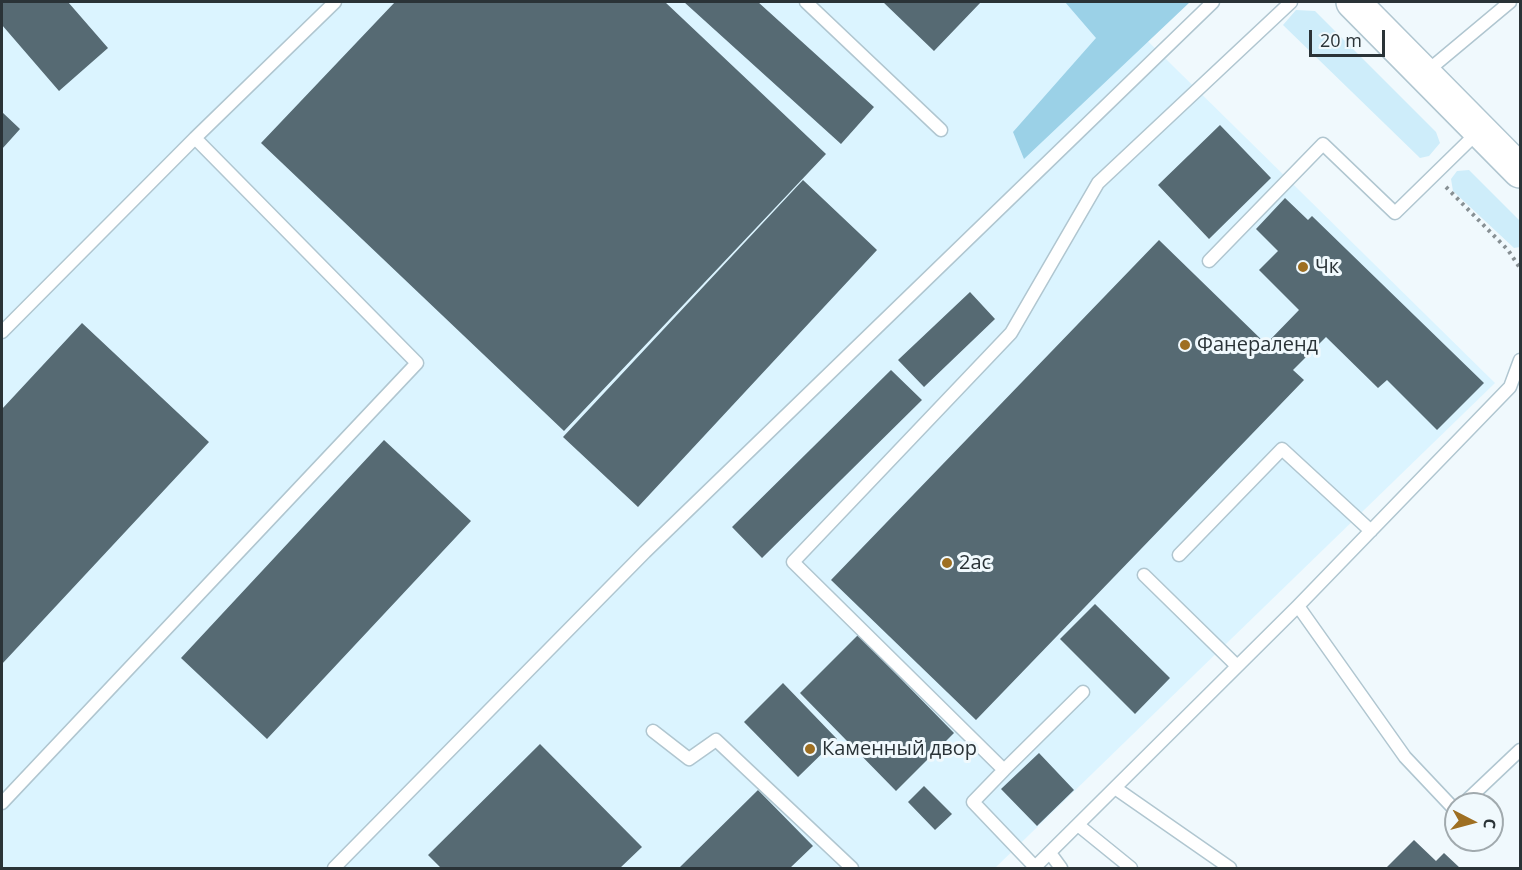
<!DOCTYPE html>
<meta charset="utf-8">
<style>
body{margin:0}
#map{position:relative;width:1522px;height:870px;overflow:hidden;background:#f0f9fd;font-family:"Open Sans",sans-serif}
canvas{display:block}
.frame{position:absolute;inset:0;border:3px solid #2a3337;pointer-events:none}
.north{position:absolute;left:1444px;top:792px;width:60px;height:60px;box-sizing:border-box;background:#f0f9fd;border:2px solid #a1aaae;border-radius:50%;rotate:96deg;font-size:16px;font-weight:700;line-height:24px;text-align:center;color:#2a3337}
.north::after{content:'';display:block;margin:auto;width:21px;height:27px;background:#9e6f22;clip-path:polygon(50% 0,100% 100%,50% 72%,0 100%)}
.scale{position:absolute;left:1309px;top:30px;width:76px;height:27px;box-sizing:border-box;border:3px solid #2a3337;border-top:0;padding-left:8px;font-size:18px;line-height:21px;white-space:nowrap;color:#2a3337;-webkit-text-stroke:4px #f0f9fd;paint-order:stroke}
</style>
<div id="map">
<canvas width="1522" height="870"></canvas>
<div class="frame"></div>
<div class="north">С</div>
<div class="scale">20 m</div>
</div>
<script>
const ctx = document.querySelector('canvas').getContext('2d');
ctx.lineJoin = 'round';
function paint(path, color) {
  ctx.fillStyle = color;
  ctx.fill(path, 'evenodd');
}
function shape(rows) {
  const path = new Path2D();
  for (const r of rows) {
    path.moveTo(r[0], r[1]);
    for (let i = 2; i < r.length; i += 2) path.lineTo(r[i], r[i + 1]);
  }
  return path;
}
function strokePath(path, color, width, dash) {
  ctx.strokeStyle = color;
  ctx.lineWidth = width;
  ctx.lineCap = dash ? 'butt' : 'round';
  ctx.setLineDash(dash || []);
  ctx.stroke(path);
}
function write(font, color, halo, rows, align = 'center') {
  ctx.font = font + ' "Open Sans",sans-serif';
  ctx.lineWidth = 6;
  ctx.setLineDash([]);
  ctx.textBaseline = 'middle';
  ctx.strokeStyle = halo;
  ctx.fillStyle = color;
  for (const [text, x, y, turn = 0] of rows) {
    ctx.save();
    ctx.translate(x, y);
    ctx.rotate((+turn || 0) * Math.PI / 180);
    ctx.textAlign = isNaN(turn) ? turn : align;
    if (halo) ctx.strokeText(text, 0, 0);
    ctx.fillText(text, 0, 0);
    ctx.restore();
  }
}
paint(shape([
 [2,2,1108,2,1495,383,995,868,2,868]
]), '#dbf4ff');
paint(shape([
 [1296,10,1315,11,1436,132,1440,143,1429,156,1420,158,1283,25],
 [1469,170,1520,221,1520,247,1514,248,1453,191,1451,179,1457,171]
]), '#ceedfa');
paint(shape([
 [1065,2,1190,2,1024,159,1013,132,1096,38]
]), '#9bd1e7');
paint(shape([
 [2,2,68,2,108,48,59,91,2,25],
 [395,2,665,2,826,154,564,431,261,143],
 [684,2,758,2,874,107,841,144],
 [883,2,981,2,934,51],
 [2,112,20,129,2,149],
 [1220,125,1271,178,1209,239,1158,185],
 [803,180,877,250,638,507,563,437],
 [1285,198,1308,220,1312,216,1484,383,1437,430,1387,380,1378,388,1326,337,1293,370,1304,380,976,720,831,580,1159,240,1266,344,1299,310,1259,270,1278,251,1256,229],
 [970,292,995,319,924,387,898,360],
 [82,323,209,442,2,664,2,409],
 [891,370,922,400,762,558,732,527],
 [384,440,471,521,267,739,181,658],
 [1095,604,1170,678,1135,714,1060,639],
 [858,635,954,733,896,791,800,693],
 [783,683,837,739,798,777,744,722],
 [540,744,642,847,620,868,441,868,428,855],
 [1039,753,1074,790,1037,826,1001,789],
 [924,786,952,814,935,830,908,802],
 [758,790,813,846,790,868,679,868],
 [1414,840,1436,861,1444,853,1460,868,1386,868]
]), '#566a73');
const lane = shape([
 [806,2,941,130],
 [1425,73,1510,2],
 [1209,261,1323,144,1395,213,1480,130],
 [2,332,195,138],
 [1179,555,1282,449,1371,531],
 [1144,575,1237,666],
 [1298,606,1405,757,1456,811],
 [1083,692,1004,770,793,562,1011,333,1098,183,1291,2],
 [653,731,689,759,716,740,852,868],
 [1004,770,973,802,1035,867],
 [1115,788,1230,868],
 [2,803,417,363,195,138,335,2],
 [1463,804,1520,750],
 [1078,825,1131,868],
 [1050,853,1061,868],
 [334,868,645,552,1213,2],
 [1034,868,1298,606,1510,387,1520,360]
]);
const secondary = shape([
 [1353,2,1520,171]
]);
strokePath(lane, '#b0c6d0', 15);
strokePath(secondary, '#b0c6d0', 36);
strokePath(shape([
 [1446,187,1508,250,1520,268]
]), '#879094', 4, [3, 4.5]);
strokePath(lane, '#fff', 12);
strokePath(secondary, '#fff', 33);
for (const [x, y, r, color] of [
 [1303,267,6,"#9e6f22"],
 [1185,345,6,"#9e6f22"],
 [947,563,6,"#9e6f22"],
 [810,749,6,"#9e6f22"]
]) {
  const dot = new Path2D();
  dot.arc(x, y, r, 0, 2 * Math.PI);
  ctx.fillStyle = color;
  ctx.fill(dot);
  strokePath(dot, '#f0f9fd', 2);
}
write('20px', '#2a3337', '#f0f9fd', [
 ["Чк",1315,267],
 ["Фанераленд",1197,345],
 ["2ас",959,563],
 ["Каменный двор",822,749]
], 'left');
</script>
